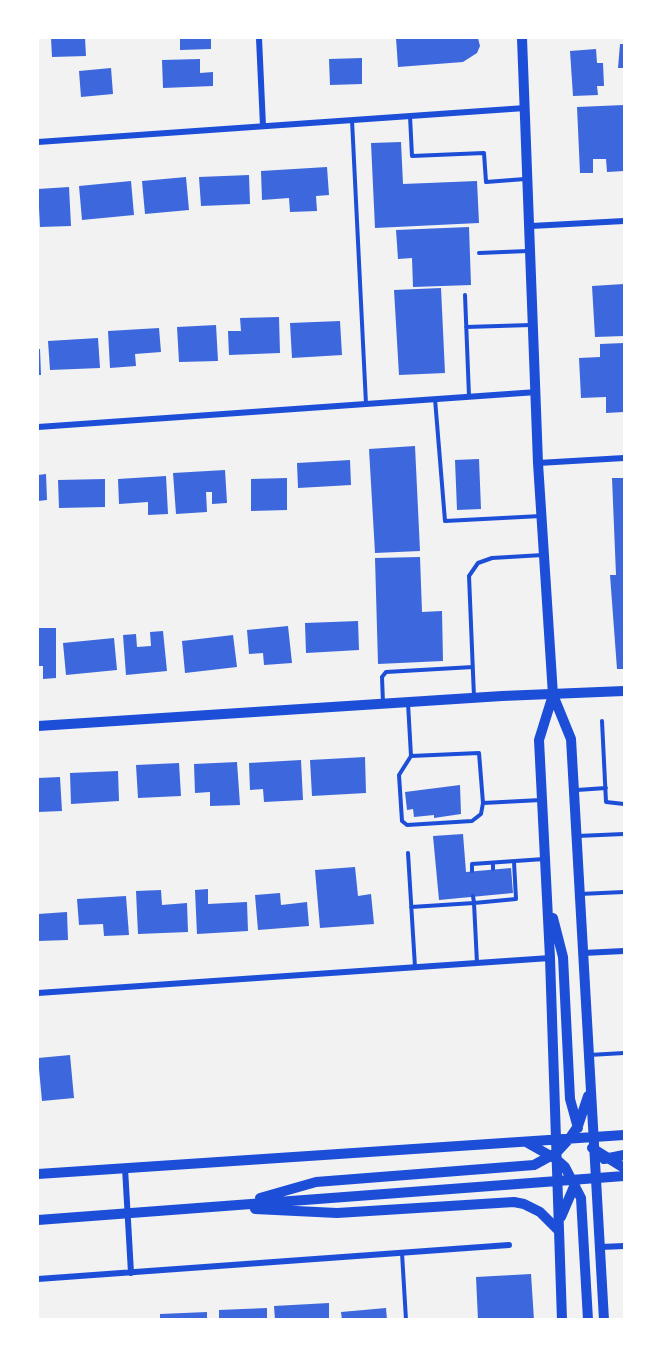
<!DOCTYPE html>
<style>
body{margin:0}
#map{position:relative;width:662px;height:1357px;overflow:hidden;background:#f2f2f2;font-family:"Playfair Display",serif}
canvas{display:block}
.frame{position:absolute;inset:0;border:39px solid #fff;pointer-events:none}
</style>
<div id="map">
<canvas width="662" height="1357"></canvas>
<div class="frame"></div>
</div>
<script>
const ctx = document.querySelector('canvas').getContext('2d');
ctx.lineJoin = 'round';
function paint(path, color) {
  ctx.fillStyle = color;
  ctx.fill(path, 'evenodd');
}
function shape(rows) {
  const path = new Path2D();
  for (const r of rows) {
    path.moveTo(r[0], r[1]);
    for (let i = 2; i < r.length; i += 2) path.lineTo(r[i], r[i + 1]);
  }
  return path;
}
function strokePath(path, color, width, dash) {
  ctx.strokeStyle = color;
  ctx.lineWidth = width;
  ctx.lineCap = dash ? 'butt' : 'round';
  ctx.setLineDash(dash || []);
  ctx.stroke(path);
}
paint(shape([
 [51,38,85,38,86,56,52,57],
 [180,38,211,38,211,49,180,50],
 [396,38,478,38,480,46,477,53,463,62,398,67],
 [620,44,624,44,624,68,618,68],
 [596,49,597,63,603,63,604,86,597,86,598,95,573,96,570,51],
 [362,58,362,84,330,85,329,59],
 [200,59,200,73,213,72,213,86,163,88,162,60],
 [111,68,113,94,81,97,79,71],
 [624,105,624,171,607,172,606,159,593,159,593,173,580,173,577,107],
 [401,142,403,184,477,181,479,223,375,228,371,143],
 [327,167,329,195,316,196,317,211,290,212,289,198,262,200,261,171],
 [249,175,250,204,201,206,199,177],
 [186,177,189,210,145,214,142,181],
 [131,181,134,215,82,220,79,186],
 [69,187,71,226,40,227,38,189],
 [469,227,471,285,413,287,412,258,398,259,396,230],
 [624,284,624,336,595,337,592,286],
 [441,288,445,373,399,375,394,290],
 [279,317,280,353,229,355,228,331,241,331,240,318],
 [340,321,342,355,292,358,290,323],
 [216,325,218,361,179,362,177,327],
 [159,328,161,352,135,354,136,366,110,368,108,331],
 [98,338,100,368,50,370,48,341],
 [624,343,624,412,606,413,606,397,581,398,579,358,600,357,600,344],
 [38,349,40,349,41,375,38,375],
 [415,446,420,551,375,553,369,449],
 [479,459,481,509,457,510,455,460],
 [350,460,351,485,298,488,297,463],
 [225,470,227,503,212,504,212,492,206,492,207,512,176,514,173,473],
 [46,474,47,500,38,501,38,475],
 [166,476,168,514,148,515,148,502,119,504,118,479],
 [287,478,287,510,251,511,251,479],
 [612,478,624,478,624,669,617,669,610,575,616,575],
 [105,479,105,507,59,508,58,480],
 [420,557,422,612,442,611,443,661,378,664,375,558],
 [358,621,359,650,306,653,305,623],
 [288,626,292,663,264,665,263,653,249,654,247,630],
 [38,628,56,628,56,678,43,679,43,666,38,666],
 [163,631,167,671,126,675,123,635,136,634,137,647,151,646,150,632],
 [233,635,237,667,185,673,182,641],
 [114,638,117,670,66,675,63,643],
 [365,757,366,793,312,796,310,760],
 [301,760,303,800,264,802,263,789,250,790,249,763],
 [237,762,240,805,210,806,210,792,195,793,194,764],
 [179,763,181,796,138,798,136,765],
 [118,771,119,801,71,804,70,773],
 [60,777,62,811,38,812,38,778],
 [460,785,461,814,434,818,434,815,414,817,413,809,407,810,405,792],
 [463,834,466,872,511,868,513,893,439,900,433,836],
 [355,867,358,896,371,894,374,924,320,928,315,870],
 [208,889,208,904,247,902,248,931,197,934,195,890],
 [161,890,162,905,187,903,188,932,138,934,136,891],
 [280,893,281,905,307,902,309,926,258,930,255,895],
 [126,896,129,935,104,936,103,924,79,925,77,899],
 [67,912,68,940,38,941,38,914],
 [70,1055,74,1098,42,1101,38,1058],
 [531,1274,534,1320,478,1320,476,1277],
 [329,1303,329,1320,275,1320,274,1306],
 [267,1308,267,1320,219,1320,219,1310],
 [386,1308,387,1320,342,1320,341,1312],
 [207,1312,207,1320,160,1320,160,1314]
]), '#3d67dc');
strokePath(shape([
 [410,116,412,156,484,153,486,182,525,179],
 [352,120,366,404],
 [479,253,528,251],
 [465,295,469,396],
 [466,327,531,325],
 [435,399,445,521,541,516],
 [474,697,469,576,478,563,492,558,543,555],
 [383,703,382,677,386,672,473,667],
 [408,703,411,756,479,753,483,803,541,800],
 [602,721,606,802,624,804],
 [411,756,399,775,402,821,407,825,472,821,481,814,483,803],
 [577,790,606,788],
 [577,836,624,834],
 [408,853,415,967],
 [493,863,493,869],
 [472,871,472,864,544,859],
 [580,894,624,892],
 [473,896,474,903,516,899,514,862],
 [411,907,474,903,477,963],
 [589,1055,624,1053],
 [402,1253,406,1320]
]), '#1d4ed8', 4);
strokePath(shape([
 [259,38,263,126],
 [38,142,525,108],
 [531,226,624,221],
 [38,427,537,392],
 [538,463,624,458],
 [583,953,624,951],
 [38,993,550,958],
 [125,1168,131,1273],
 [601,1247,624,1246],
 [38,1279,509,1245]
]), '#1d4ed8', 6);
strokePath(shape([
 [38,726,502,696,624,691]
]), '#1d4ed8', 10);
strokePath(shape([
 [522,38,538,463,553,695,571,739,604,1320],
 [553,695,539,740,550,958,562,1320],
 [553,918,563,957,570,1099,578,1128],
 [526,1142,556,1159,565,1167,581,1198,588,1320],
 [592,1148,624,1168],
 [604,1159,624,1155],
 [38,1174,624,1135],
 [260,1198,316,1182,534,1165,556,1153,569,1139,578,1126,588,1096],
 [255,1209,337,1213,514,1202,524,1204,540,1212,558,1230],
 [561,1217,576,1182],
 [38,1220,624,1176]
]), '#1d4ed8', 10);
</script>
